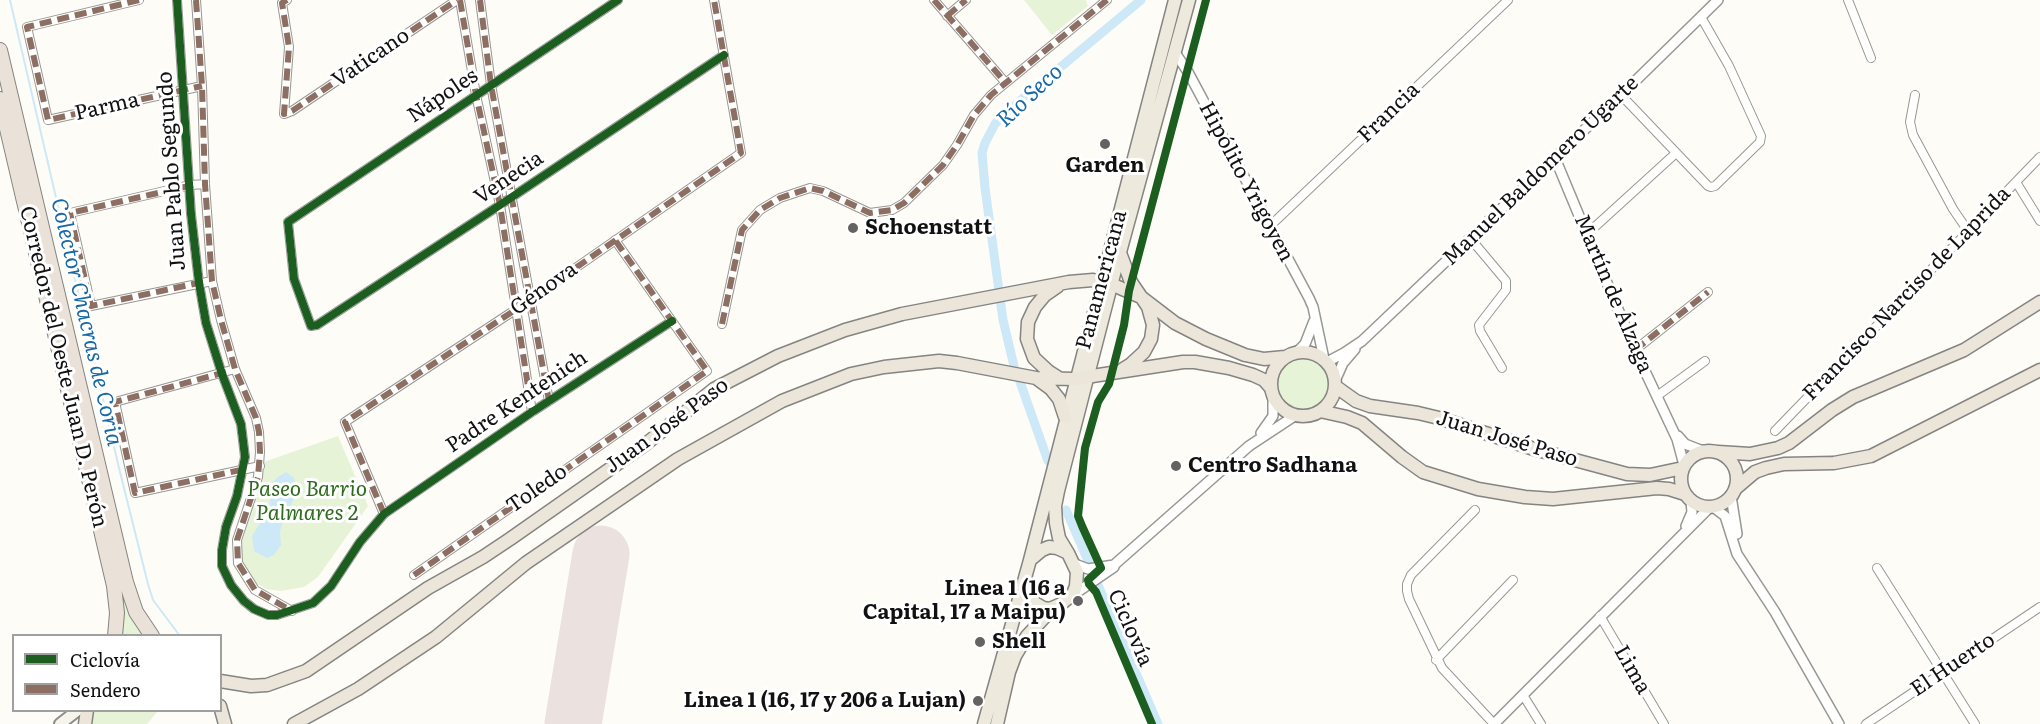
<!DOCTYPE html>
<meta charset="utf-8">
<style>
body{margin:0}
#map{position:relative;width:2040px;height:724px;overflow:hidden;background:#fdfcf7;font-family:Literata,serif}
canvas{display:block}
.legend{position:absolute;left:12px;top:634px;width:210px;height:78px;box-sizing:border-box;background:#fff;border:2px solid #a0a0a0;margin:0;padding:8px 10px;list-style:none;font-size:18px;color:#111}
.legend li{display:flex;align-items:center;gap:12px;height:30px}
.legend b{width:30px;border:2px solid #a0a0a0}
</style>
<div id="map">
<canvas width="2040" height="724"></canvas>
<ul class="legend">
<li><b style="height:8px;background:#1b5e20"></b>Ciclovía</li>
<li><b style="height:8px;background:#8d6e63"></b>Sendero</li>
</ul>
</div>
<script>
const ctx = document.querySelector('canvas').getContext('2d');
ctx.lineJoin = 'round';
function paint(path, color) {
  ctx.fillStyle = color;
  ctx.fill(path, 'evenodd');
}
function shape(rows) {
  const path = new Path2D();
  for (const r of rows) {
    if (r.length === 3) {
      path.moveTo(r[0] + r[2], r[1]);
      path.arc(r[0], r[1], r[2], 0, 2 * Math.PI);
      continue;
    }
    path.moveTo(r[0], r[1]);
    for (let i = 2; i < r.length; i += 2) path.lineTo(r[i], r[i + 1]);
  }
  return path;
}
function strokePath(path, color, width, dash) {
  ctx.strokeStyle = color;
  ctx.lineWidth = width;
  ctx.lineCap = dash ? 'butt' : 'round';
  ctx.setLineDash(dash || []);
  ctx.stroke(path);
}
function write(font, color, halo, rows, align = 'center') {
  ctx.font = font + ' Literata,serif';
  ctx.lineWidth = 6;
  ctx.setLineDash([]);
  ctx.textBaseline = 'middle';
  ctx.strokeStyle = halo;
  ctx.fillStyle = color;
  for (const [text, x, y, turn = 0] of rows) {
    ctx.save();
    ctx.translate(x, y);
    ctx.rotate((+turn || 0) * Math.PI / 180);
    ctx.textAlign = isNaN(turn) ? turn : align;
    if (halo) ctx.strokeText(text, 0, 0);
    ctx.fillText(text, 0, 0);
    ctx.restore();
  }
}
paint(shape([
 [1024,0,1086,0,1088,6,1052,35],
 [1302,384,26],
 [338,436,368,506,318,577,304,587,281,591,266,589,251,580,241,565,237,544,261,463],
 [119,581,146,635,118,635],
 [93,711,158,711,147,724,90,724]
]), '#e7f3d7');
paint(shape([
 [286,472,294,478,297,493,283,519,280,532,281,545,274,555,267,558,254,551,252,536,264,517,270,502,269,486,278,477]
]), '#cde8f7');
strokePath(shape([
 [10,0,119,468,148,584,153,600,180,636]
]), '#cde8f7', 2);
strokePath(shape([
 [1014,366,1003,320,985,188,982,153,985,143,995,124,1003,115,1141,0],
 [1020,382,1048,461],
 [1066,510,1089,563],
 [1098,585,1158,724]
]), '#cde8f7', 9);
strokePath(shape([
 [573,724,601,554]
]), '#ebe1df', 57);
const minor = shape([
 [139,0,27,27,48,120,202,86],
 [177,0,191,214,199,283,206,323,222,374,241,424,245,457,237,496,226,527,222,550,222,566,231,585,244,601,254,609,268,615,277,615,313,603,331,586,360,542,384,514,532,412,672,321],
 [196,0,202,86,205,184,212,281,221,320,235,369,256,418,259,432,260,452,258,477,237,540,238,563,255,590,292,611],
 [287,0,282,3,289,47,284,114,292,111,457,0],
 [460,0,476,95,500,205,532,412],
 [480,0,491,85,549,401],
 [618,0,288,222,294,279,311,326,317,325,500,205,724,55],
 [934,0,1005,82],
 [1848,0,1871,58],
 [947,16,966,0],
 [1621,95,1708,186,1711,187,1715,186,1760,142,1761,136,1729,66,1701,17],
 [1915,95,1910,122,1913,135,1953,209,1968,231],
 [2016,182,2040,221],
 [205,184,190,185,70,213,91,306,212,281],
 [1270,226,1508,0],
 [1587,234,1676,153],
 [1470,238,1506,281,1506,290,1479,325,1480,331,1502,368],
 [722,324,742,230,760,210,780,198,810,188,823,191,870,213,892,210,904,203,943,165,957,145,974,115,991,95,1107,0],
 [1635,350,1708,292],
 [235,369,115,402,135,493,260,466],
 [1657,396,1705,361],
 [1775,431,2040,157],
 [1475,510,1411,575,1407,584,1407,591,1409,599,1442,668,1494,724],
 [384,514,345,422,515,310,741,153,714,0],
 [1877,568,1975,724],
 [414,575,707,371,615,240],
 [1600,616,1664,724],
 [1436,660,1513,580],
 [1523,695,1541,724],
 [1866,724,2040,607]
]);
const tertiary = shape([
 [1174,51,1188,72,1309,298,1313,307,1324,359],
 [1555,158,1635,350,1677,439,1684,465],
 [1296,353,1305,344,1314,321],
 [1327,362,1344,353,1362,341,1621,95,1718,0],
 [1335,381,1343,363,1355,349],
 [1261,433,1273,416,1273,396],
 [1678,436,1685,444,1703,451],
 [1731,496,1737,534],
 [1713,507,1725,516,1737,554,1775,612,1839,724],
 [1686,526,1692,512,1691,501],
 [1075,564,1088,569,1114,565,1249,446,1296,415],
 [1073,595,1114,567],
 [1494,724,1710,507]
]);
const secondary = shape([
 [60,724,78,710]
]);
const primary = shape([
 [1068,553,1059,538,1056,523,1055,506,1058,491,1114,274,1189,0],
 [1030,560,1175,0],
 [984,724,1030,560,1042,550,1049,547,1057,548,1068,553,1077,572,1076,586,1073,594,1061,604,1050,609,1043,608,1033,602,1029,596,1025,581],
 [997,724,1009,672,1015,656,1027,636,1054,607]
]);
const trunk = shape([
 [1120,253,1131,282,1148,307,1153,325,1151,339,1144,352,1131,364,1123,369],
 [1058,286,1045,295,1035,307,1028,322,1027,339,1034,358,1048,371,1059,378],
 [1303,384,32],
 [1036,378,1051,389,1059,399,1065,417],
 [1335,386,1356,401,1370,406,1418,413,1439,418,1534,449,1627,474,1650,475,1683,468],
 [1320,411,1347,417,1362,423,1402,457,1423,472,1478,489,1525,497,1553,499,1657,488,1669,489,1685,494],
 [1709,479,28],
 [1718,452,1750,454,1778,448,1789,443,1832,410,1853,397,1964,350,2040,302],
 [1735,489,1755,472,1766,468,1784,464,1834,463,1871,456,2040,370],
 [220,681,251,686,267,685,306,671,428,588,483,557,510,539,647,443,714,389,778,356,845,330,902,314,1069,282,1093,280,1111,284,1141,297,1175,323,1206,339,1245,355,1264,359,1285,357],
 [220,706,225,724],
 [85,724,87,710],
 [294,724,358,689,436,637,526,563,678,459,782,401,851,374,884,367,939,361,957,363,1036,378,1073,379,1183,362,1195,362,1229,368,1253,375,1264,380,1271,388]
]);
const motorway = shape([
 [0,50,126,582,136,612,152,636],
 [0,99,114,586,117,613,115,636]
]);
strokePath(minor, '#979795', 10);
strokePath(tertiary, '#979795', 12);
strokePath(secondary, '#8e8d8b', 14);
strokePath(primary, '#858482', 15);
strokePath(trunk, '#858482', 15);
strokePath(motorway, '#858482', 16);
strokePath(minor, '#fffffe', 8);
strokePath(tertiary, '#fffffe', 9);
strokePath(secondary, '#f6f4eb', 10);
strokePath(primary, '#ede9dc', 12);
strokePath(trunk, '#ece5da', 12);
strokePath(motorway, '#eae1d8', 14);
strokePath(shape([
 [139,0,27,27,48,120,202,86],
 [196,0,202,86,205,184,212,281,221,320,235,369,256,418,259,432,260,452,258,477,237,540,238,563,255,590,292,611],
 [287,0,282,3,289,47,284,114,292,111,457,0],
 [460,0,476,95,500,205,532,412],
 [480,0,491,85,549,401],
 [934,0,1005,82],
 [947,16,966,0],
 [193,185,70,213,91,306,203,282],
 [722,324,742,230,760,210,780,198,810,188,823,191,870,213,892,210,904,203,943,165,957,145,974,115,991,95,1107,0],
 [1635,350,1708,292],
 [226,372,115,402,135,493,245,469],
 [384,514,345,422,515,310,741,153,714,0],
 [414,575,707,371,615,240]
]), '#8d6e63', 6, [12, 6]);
strokePath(shape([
 [177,0,191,214,199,283,206,323,222,374,241,424,245,457,237,496,226,527,222,550,222,566,231,585,244,601,254,609,268,615,277,615,313,603,331,586,360,542,384,514,532,412,672,321],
 [618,0,288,222,294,279,311,326,317,325,500,205,724,55],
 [1152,724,1096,592,1089,584,1088,580,1101,568,1082,526,1078,516,1079,506,1085,448,1098,402,1109,384,1124,325,1129,291,1206,0]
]), '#1b5e20', 8);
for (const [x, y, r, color] of [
 [1105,144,6,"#646362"],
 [853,228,6,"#646362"],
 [1176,466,6,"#646362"],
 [1078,601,6,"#646362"],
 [980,642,6,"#646362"],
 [978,701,6,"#646362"]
]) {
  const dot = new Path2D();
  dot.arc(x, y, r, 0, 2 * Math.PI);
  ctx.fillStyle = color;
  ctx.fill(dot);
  strokePath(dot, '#fff', 2);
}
write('21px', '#111', '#fff', [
 ["Vaticano",371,58,-34],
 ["Nápoles",443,96,-34],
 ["Parma",107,107,-13],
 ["Francia",1389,113,-44],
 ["Juan Pablo Segundo",172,171,-94],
 ["Manuel Baldomero Ugarte",1541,171,-44],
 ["Venecia",509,178,-34],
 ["Hipólito Yrigoyen",1246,182,62],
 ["Panamericana",1102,280,-75],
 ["Génova",544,289,-35],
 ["Martín de Álzaga",1613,294,67],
 ["Francisco Narciso de Laprida",1907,294,-46],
 ["Corredor del Oeste Juan D. Perón",63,367,77],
 ["Padre Kentenich",517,402,-34],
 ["Juan José Paso",667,426,-36],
 ["Juan José Paso",1507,439,17],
 ["Toledo",537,489,-35],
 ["Ciclovía",1130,628,66],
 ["El Huerto",1953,665,-34],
 ["Lima",1632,670,60]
]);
write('bold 21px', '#111', '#fff', [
 ["Garden",1105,166,"center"],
 ["Schoenstatt",865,228],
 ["Centro Sadhana",1188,466],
 ["Linea 1 (16 a",1066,589,"right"],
 ["Capital, 17 a Maipu)",1066,613,"right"],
 ["Shell",992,642],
 ["Linea 1 (16, 17 y 206 a Lujan)",966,701,"right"]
], 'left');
write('italic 21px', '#2f6b1f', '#fff', [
 ["Paseo Barrio",307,490],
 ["Palmares 2",307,514]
]);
write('italic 22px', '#1768a6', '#fff', [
 ["Río Seco",1030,96,-43],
 ["Colector Chacras de Coria",86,322,77]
]);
</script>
